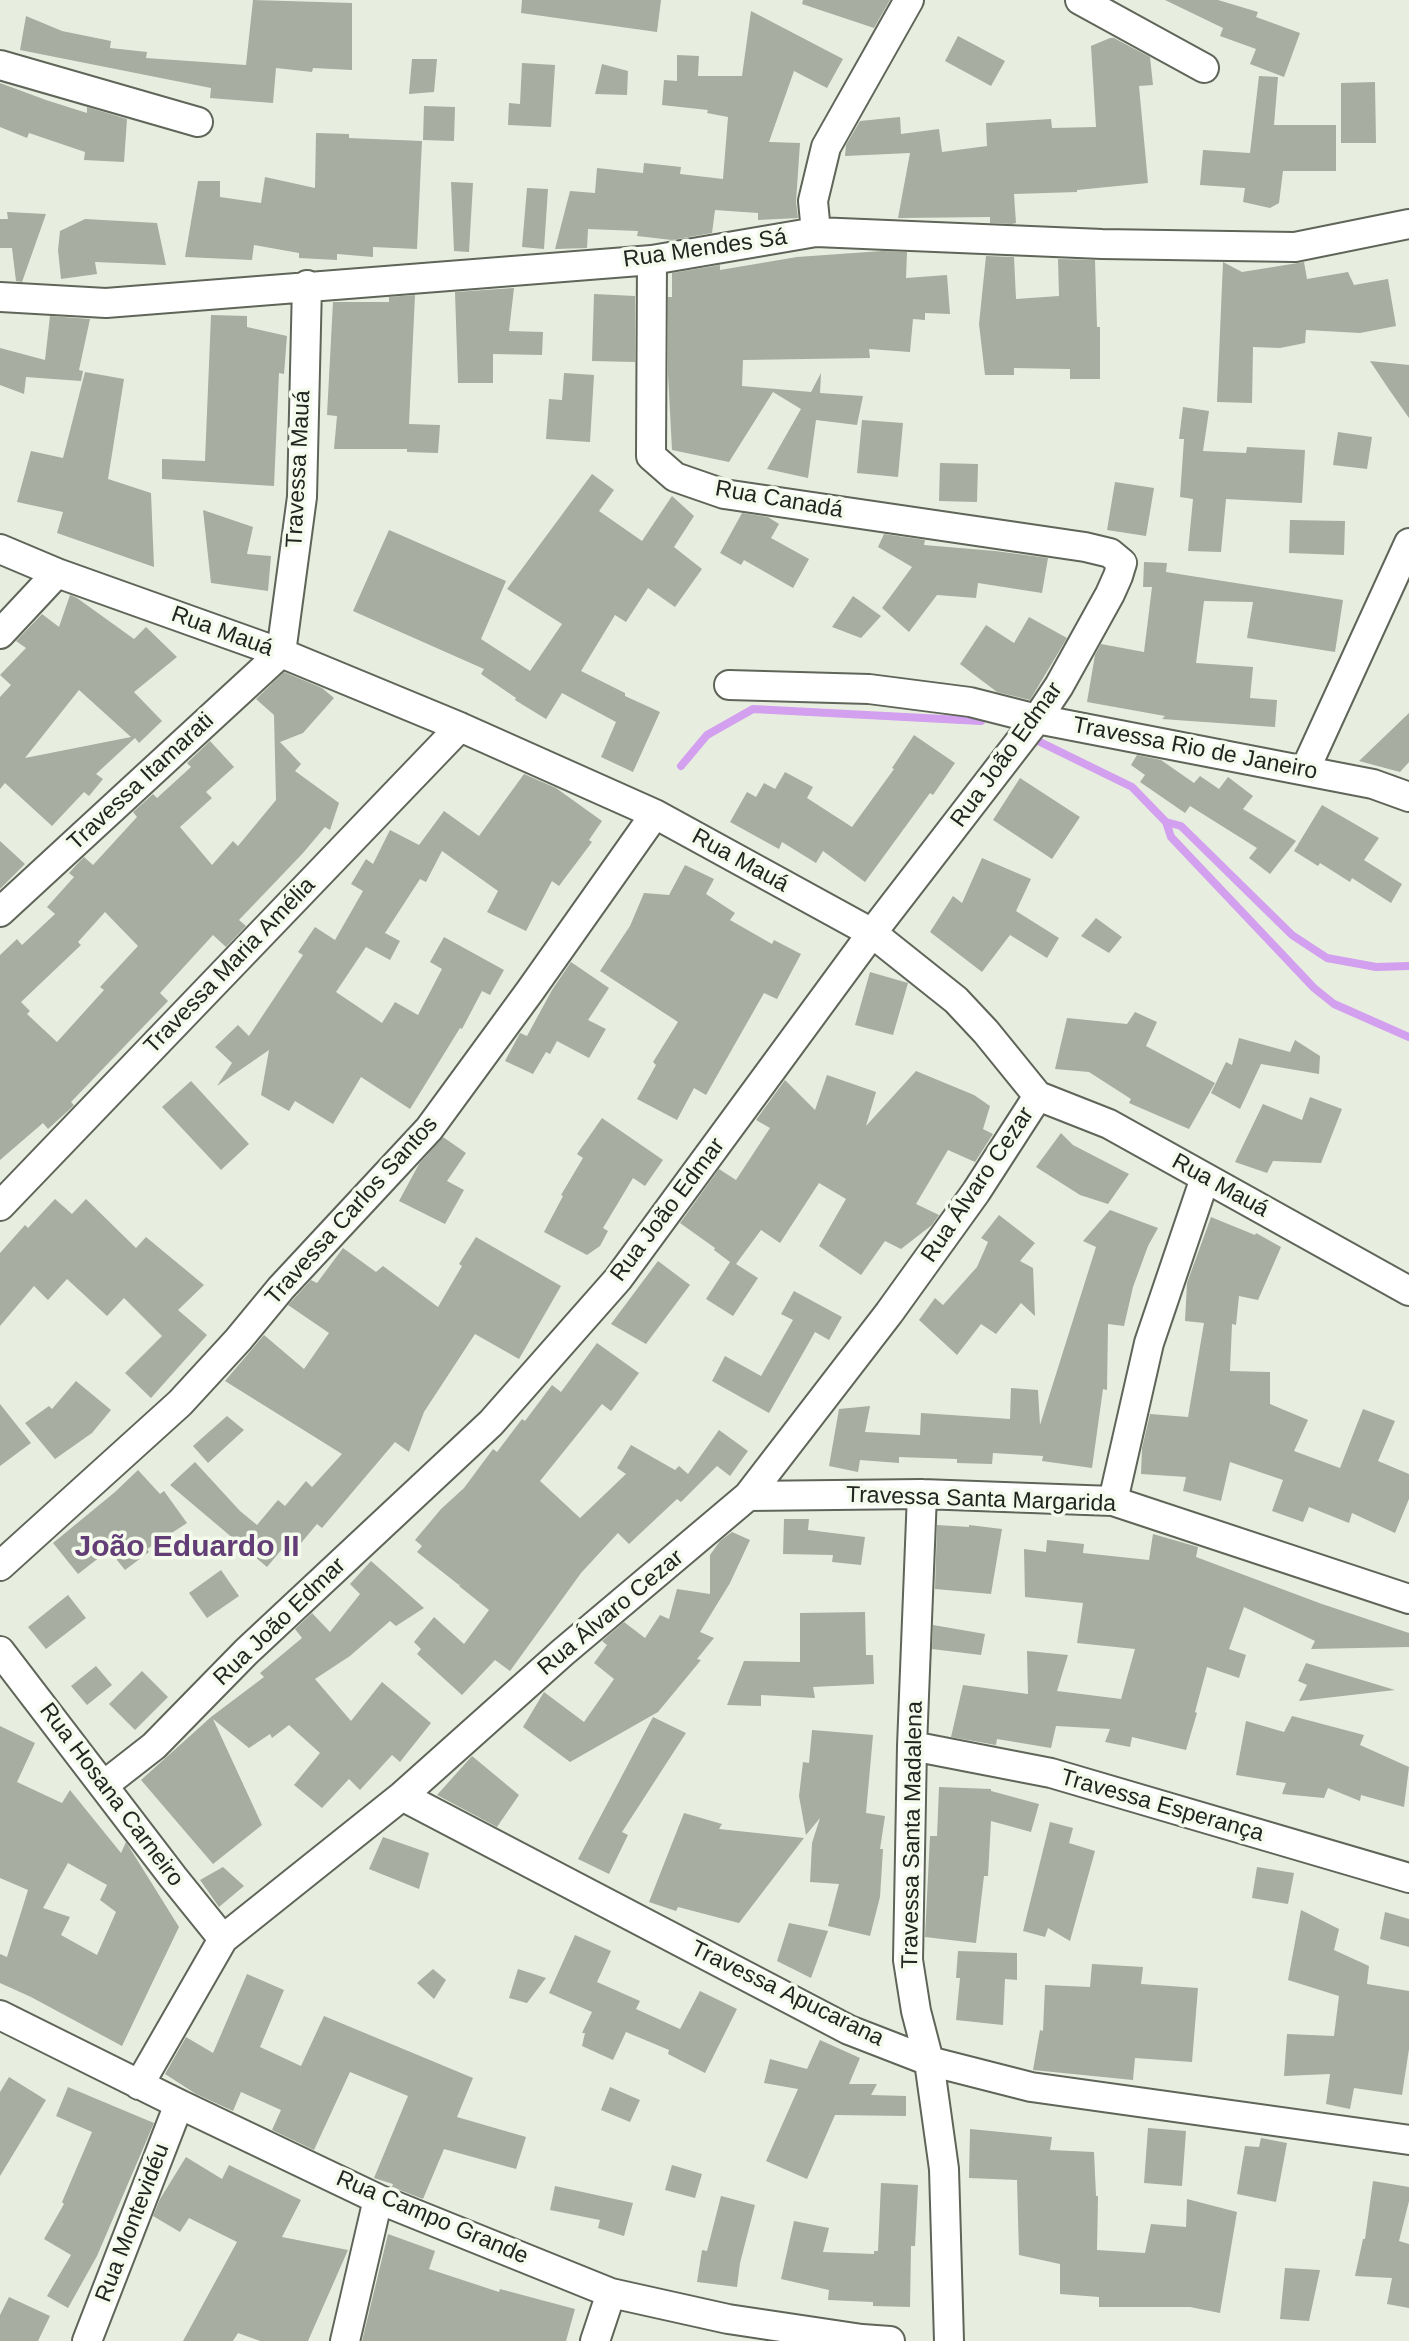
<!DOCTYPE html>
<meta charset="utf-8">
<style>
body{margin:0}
canvas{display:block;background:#e7eddf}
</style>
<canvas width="1409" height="2341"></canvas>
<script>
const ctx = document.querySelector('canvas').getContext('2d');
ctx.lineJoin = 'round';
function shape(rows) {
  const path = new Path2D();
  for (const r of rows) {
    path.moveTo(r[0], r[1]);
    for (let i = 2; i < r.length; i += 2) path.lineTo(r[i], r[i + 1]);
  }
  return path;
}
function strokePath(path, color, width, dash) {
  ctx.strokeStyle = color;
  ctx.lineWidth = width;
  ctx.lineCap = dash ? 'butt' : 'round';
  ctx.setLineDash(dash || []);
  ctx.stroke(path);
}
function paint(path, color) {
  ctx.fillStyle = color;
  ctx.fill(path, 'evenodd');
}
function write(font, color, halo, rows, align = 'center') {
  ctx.font = font + ' Arial,sans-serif';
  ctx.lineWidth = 7;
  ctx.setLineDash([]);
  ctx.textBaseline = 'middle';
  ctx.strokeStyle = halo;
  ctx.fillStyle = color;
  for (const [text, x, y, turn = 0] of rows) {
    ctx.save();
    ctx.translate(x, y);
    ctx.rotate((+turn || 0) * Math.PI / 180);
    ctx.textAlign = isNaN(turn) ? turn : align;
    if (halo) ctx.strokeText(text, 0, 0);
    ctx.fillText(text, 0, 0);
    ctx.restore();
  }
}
strokePath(shape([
 [1036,740,1132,787,1166,822,1171,837,1314,988,1334,1004,1409,1037],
 [681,766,707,735,753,709,981,721],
 [1166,822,1181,826,1292,935,1327,958,1376,967,1409,966]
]), '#d39fef', 8);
paint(shape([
 [253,0,352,3,352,70,313,68,312,72,276,68,273,103,210,98,211,88,20,50,26,16,62,31,111,41,110,48,147,52,146,58,246,65],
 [522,0,661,0,657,32,521,13],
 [803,0,890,0,874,28,802,4],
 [1165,0,1218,0,1258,12,1256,17,1300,33,1284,77,1250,64,1256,49,1220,36,1223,28],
 [751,11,843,59,827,88,794,71,769,142,800,143,796,202,798,218,758,220,758,213,715,210,712,233,672,240,637,236,638,231,588,229,587,248,555,249,570,191,595,193,597,168,643,173,644,163,681,167,680,174,723,179,728,117,707,113,708,110,662,105,664,80,677,81,677,55,699,56,698,76,742,76],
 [958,36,1005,61,991,86,945,61],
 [1110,38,1114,38,1150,57,1153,85,1139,86,1148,183,1077,190,1077,192,1014,194,1016,223,1012,224,990,223,990,217,898,218,910,153,845,156,846,145,860,121,900,117,901,134,939,129,942,152,987,146,986,123,1051,119,1052,128,1096,127,1091,46],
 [412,59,437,59,434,92,409,94],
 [522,63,555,65,551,127,508,125,509,103,520,104],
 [602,64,628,71,627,95,595,94],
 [1259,76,1278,77,1274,125,1336,125,1336,171,1283,171,1279,203,1270,208,1243,202,1245,188,1200,185,1203,150,1250,153],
 [1375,82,1376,143,1341,143,1341,83],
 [0,83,46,100,87,113,87,107,127,119,124,162,84,160,85,152,29,133,27,138,0,127],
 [424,106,455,107,454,141,423,140],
 [316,133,349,134,349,138,422,141,417,249,373,247,373,257,337,254,337,260,299,258,299,253,254,245,252,260,185,257,198,181,220,181,220,197,261,203,265,177,315,188],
 [451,182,473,183,469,252,454,251],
 [527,188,548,189,544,249,522,247],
 [7,212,46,214,22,282,16,281,12,248,0,248,0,219,8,219],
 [85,219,157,223,166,265,95,262,97,274,61,279,58,250,60,231],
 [882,251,907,252,906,278,947,275,950,314,925,313,925,320,913,319,910,352,869,349,870,358,743,360,742,386,811,392,821,373,820,393,863,396,857,425,816,420,808,478,767,469,801,409,773,392,729,462,672,450,668,374,668,297,672,297,672,273,720,265,720,270,797,257],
 [986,256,1014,257,1016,299,1059,296,1058,259,1095,260,1097,327,1100,327,1100,379,1070,379,1070,369,1014,368,1014,375,985,375,979,324],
 [1223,262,1242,272,1304,262,1307,279,1348,272,1354,285,1388,279,1396,326,1360,333,1306,330,1305,343,1280,348,1253,347,1252,403,1217,402],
 [514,288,509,331,543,332,542,355,493,354,493,383,458,383,455,292],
 [594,294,635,296,635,362,592,361],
 [415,295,409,424,440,425,438,453,407,452,407,449,334,449,337,416,327,415,333,302,389,302,389,297],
 [211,315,247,316,247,327,287,336,284,374,279,373,274,486,162,479,162,459,205,461],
 [50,316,90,319,79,370,83,371,81,381,26,377,24,394,0,385,0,348,45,360],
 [1370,361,1409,365,1409,418,1388,388],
 [85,372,124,379,108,479,151,493,154,567,57,533,63,512,17,502,31,451,63,458],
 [564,373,594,375,590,442,546,439,549,399,562,400],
 [1183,407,1209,411,1203,451,1246,453,1247,447,1305,450,1302,503,1226,499,1221,552,1188,551,1193,499,1180,497,1184,439,1179,439],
 [862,420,903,423,898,477,857,473],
 [1338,432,1372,437,1367,469,1333,465],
 [940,463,978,464,977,502,939,501],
 [592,474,614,490,599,511,642,541,672,496,694,516,674,547,702,569,675,607,648,588,626,622,615,615,581,671,625,693,625,696,660,712,633,772,601,757,616,722,562,693,546,719,515,700,516,698,481,674,484,669,353,611,389,530,506,581,481,639,530,671,562,624,507,589],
 [1115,482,1154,488,1146,536,1107,530],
 [203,510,253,527,247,554,271,556,268,591,211,583],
 [742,513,768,517,779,524,771,538,809,559,793,588,744,560,741,565,720,553],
 [1290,520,1345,521,1344,555,1289,553],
 [884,534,925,540,924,545,995,551,1048,558,1042,593,978,583,976,598,937,595,909,632,882,608,912,567,878,547],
 [1144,562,1167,563,1166,572,1343,600,1335,652,1247,638,1253,602,1204,601,1196,663,1253,667,1250,698,1277,700,1275,727,1162,719,1165,716,1087,702,1095,655,1101,644,1144,652,1152,587,1143,587],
 [70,595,77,598,134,639,146,627,177,657,134,692,162,721,139,743,135,738,96,774,103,779,89,796,84,792,52,826,5,783,0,789,0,697,11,685,0,675,26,648,16,641,42,614,59,627],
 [79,690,131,737,25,758],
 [853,596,881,616,861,638,832,627],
 [1029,617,1067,638,1030,700,997,692,960,664,986,625,1014,643],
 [284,672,322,688,334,698,303,733,280,742,301,764,295,771,339,803,330,830,325,827,303,853,239,920,246,926,226,947,213,935,160,993,168,1001,71,1102,74,1105,69,1110,48,1129,43,1123,0,1160,0,955,17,939,22,945,55,914,47,907,74,877,69,873,79,862,84,857,93,865,137,817,133,812,153,794,157,798,191,767,187,763,210,741,234,767,206,792,212,798,180,827,212,865,233,841,238,846,276,800,274,715,256,699],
 [105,912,138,946,100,987,104,990,57,1042,27,1014,30,1011,21,1002,81,945,78,942],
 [1409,713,1409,762,1400,772,1359,761],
 [914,735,955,763,933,795,930,793,865,882,823,851,816,863,782,842,779,849,730,822,747,792,756,797,764,783,775,789,785,772,813,787,807,798,852,827,894,769,892,768],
 [1137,755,1161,760,1194,783,1200,776,1219,789,1228,777,1253,796,1243,809,1296,841,1270,874,1249,858,1257,848,1190,806,1185,813,1140,782,1145,775,1131,765],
 [524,774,556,788,602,821,589,840,592,842,559,886,552,881,526,931,487,912,498,891,442,851,426,882,420,879,385,933,400,941,390,960,366,947,336,992,382,1023,395,1002,418,1015,442,969,430,962,444,937,504,970,490,995,482,991,462,1029,460,1028,410,1109,361,1077,333,1124,295,1101,289,1111,261,1095,269,1050,217,1086,232,1063,215,1047,238,1025,249,1036,303,955,298,952,315,927,335,940,363,891,351,884,366,859,373,864,390,830,419,845,444,811,479,836],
 [1020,778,1080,817,1052,859,993,820],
 [1322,805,1379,838,1364,860,1402,884,1391,903,1352,878,1350,882,1320,863,1318,866,1294,851],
 [0,841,25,864,0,889],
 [982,858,1031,879,1016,911,1059,938,1047,958,1010,935,982,972,930,932,953,896,962,903],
 [685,865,714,879,706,894,735,913,730,920,772,944,774,940,801,954,777,999,764,993,706,1095,694,1088,677,1120,637,1099,656,1065,653,1062,678,1022,600,971,630,926,644,893,669,895],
 [1096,918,1122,937,1109,953,1081,936],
 [571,962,609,988,588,1020,606,1029,589,1058,557,1041,550,1054,546,1052,533,1074,505,1061,520,1033,527,1036,552,990],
 [870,972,908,983,893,1035,855,1025],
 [1135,1012,1157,1022,1146,1046,1215,1083,1189,1129,1129,1103,1131,1099,1089,1072,1055,1069,1067,1018,1127,1024],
 [1239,1038,1290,1052,1295,1040,1320,1056,1319,1074,1261,1064,1240,1109,1211,1093,1226,1062,1232,1065],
 [916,1071,974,1095,990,1106,983,1129,993,1134,975,1162,948,1150,916,1204,939,1215,932,1225,901,1249,885,1241,861,1275,819,1246,846,1199,819,1183,780,1243,761,1230,736,1264,758,1278,733,1316,706,1299,730,1262,714,1250,715,1248,680,1223,719,1169,736,1180,770,1128,756,1120,785,1080,815,1110,827,1075,876,1092,866,1126],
 [191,1081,249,1144,221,1170,162,1107],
 [1310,1097,1342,1109,1321,1163,1273,1161,1267,1173,1235,1162,1263,1104,1302,1120],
 [602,1118,663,1160,645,1186,633,1178,603,1228,608,1231,600,1246,587,1255,544,1232,563,1196,561,1195,583,1158,577,1154],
 [1061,1133,1073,1145,1129,1174,1108,1204,1080,1195,1036,1167],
 [443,1137,466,1153,447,1181,464,1190,445,1224,399,1201,419,1164],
 [55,1199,72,1214,86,1199,136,1248,146,1237,204,1285,178,1310,207,1335,151,1398,125,1373,162,1336,124,1298,107,1316,67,1279,48,1300,34,1286,0,1326,0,1253,25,1225,28,1228],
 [1110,1210,1158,1228,1148,1246,1133,1287,1124,1326,1108,1324,1107,1390,1103,1389,1092,1468,1042,1461,1043,1456,993,1453,992,1464,957,1463,957,1459,899,1457,899,1463,860,1460,858,1472,829,1466,839,1409,870,1406,865,1432,920,1435,921,1413,1010,1419,1011,1388,1038,1390,1040,1425,1096,1247,1083,1241],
 [999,1215,1035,1243,1020,1261,1033,1268,1035,1316,1021,1303,996,1334,981,1324,957,1355,919,1320,935,1298,943,1305,977,1267,988,1242,981,1238],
 [1211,1217,1255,1235,1256,1233,1281,1247,1258,1300,1239,1296,1236,1325,1232,1324,1230,1371,1270,1372,1270,1404,1308,1420,1294,1451,1340,1468,1363,1409,1395,1421,1378,1461,1409,1474,1409,1499,1395,1533,1352,1513,1349,1523,1309,1507,1303,1522,1272,1511,1283,1480,1230,1462,1221,1501,1183,1491,1186,1477,1141,1474,1142,1448,1150,1414,1188,1417,1204,1323,1185,1321,1187,1283],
 [476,1237,561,1286,519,1359,475,1334,424,1412,409,1452,395,1442,322,1528,317,1524,296,1549,288,1542,267,1567,170,1485,195,1462,240,1511,257,1525,278,1500,285,1506,306,1481,312,1487,342,1454,225,1381,264,1335,304,1369,329,1333,288,1305,311,1280,317,1283,343,1248,376,1272,383,1266,438,1307,462,1266,459,1264],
 [658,1261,690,1285,646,1344,611,1324],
 [794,1291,842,1317,829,1340,815,1332,769,1413,712,1381,725,1356,761,1376,793,1320,781,1314],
 [597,1343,639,1373,611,1411,602,1404,540,1481,580,1518,626,1474,617,1468,631,1445,675,1470,679,1466,688,1474,719,1430,748,1451,730,1476,717,1466,681,1502,677,1499,629,1544,618,1533,581,1573,510,1671,495,1660,462,1695,417,1654,421,1649,414,1642,434,1617,464,1644,489,1610,459,1586,461,1584,459,1585,417,1552,422,1546,415,1540,441,1509,464,1488,493,1449,497,1452,522,1419,525,1421,552,1385,561,1392],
 [76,1381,111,1410,92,1433,55,1459,25,1423,49,1406,52,1409],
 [0,1404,31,1443,0,1466],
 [227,1416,244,1430,208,1463,193,1446],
 [138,1470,160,1494,164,1491,187,1523,147,1549,149,1552,125,1570,109,1550,78,1574,53,1543,115,1492],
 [784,1519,809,1519,808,1530,865,1537,861,1565,832,1562,833,1555,783,1554],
 [937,1525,969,1527,969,1525,1002,1529,991,1594,935,1589],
 [732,1532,750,1540,730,1583,700,1632,714,1638,697,1659,701,1660,658,1712,570,1762,523,1727,544,1692,584,1722,614,1679,594,1663,607,1645,602,1641,624,1622,645,1638,660,1615,669,1619,677,1589,710,1594,710,1555,720,1541],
 [1153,1534,1198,1547,1196,1557,1322,1604,1409,1633,1409,1647,1311,1649,1315,1641,1244,1607,1229,1649,1246,1655,1239,1678,1207,1667,1195,1712,1197,1713,1186,1750,1132,1737,1130,1747,1105,1742,1110,1729,1056,1726,1051,1748,997,1739,996,1745,951,1737,963,1685,1028,1694,1027,1651,1068,1655,1057,1691,1121,1699,1135,1649,1077,1643,1083,1603,1025,1597,1024,1549,1046,1552,1047,1540,1084,1544,1083,1553,1149,1560],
 [371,1561,424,1608,396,1626,390,1621,350,1656,315,1679,351,1721,382,1682,431,1723,400,1762,392,1755,360,1790,349,1779,322,1808,294,1785,320,1753,289,1725,272,1738,270,1734,249,1748,213,1719,262,1825,213,1864,141,1780,211,1717,264,1677,260,1673,302,1638,295,1629,312,1613,330,1632,360,1594,350,1584],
 [221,1570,239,1596,207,1618,189,1593],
 [68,1595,86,1618,46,1649,28,1627],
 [865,1612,866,1655,873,1655,874,1684,813,1687,815,1698,761,1695,761,1706,727,1705,744,1661,800,1662,800,1613],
 [933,1625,985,1634,981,1655,932,1649],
 [1306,1663,1395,1690,1299,1701,1307,1685,1298,1681],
 [96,1666,112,1685,87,1705,71,1686],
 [142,1671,168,1697,135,1730,109,1704],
 [1292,1716,1364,1735,1360,1745,1409,1767,1404,1807,1361,1795,1360,1801,1328,1788,1324,1798,1282,1794,1286,1783,1236,1775,1246,1721,1284,1732],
 [653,1717,686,1733,622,1832,628,1835,609,1874,578,1859],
 [0,1726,35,1743,17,1782,62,1803,70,1790,121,1853,126,1842,179,1927,122,2046,31,1997,0,1983,0,1954,7,1957,28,1890,0,1878],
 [68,1863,107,1885,100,1900,116,1912,97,1955,61,1935,70,1917,43,1908],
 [812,1730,873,1735,866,1813,885,1816,880,1849,883,1849,880,1897,870,1936,828,1926,839,1884,810,1882,812,1843,820,1818,806,1835,799,1796,803,1762,809,1763],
 [472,1756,519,1795,497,1827,437,1795],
 [939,1787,991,1789,991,1791,1039,1804,1031,1832,991,1821,988,1876,984,1876,976,1943,925,1937,930,1836,937,1836],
 [684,1813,722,1824,719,1829,804,1838,739,1923,678,1907,676,1911,649,1902],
 [1050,1822,1073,1828,1069,1843,1095,1851,1070,1941,1048,1928,1045,1937,1023,1931],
 [383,1837,429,1853,419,1889,369,1869],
 [223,1867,244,1886,219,1907,200,1880],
 [1257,1867,1294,1873,1288,1904,1252,1898],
 [1301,1910,1339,1929,1334,1950,1369,1966,1367,1984,1409,1991,1409,2049,1402,2095,1354,2088,1350,2109,1326,2104,1330,2074,1284,2076,1287,2034,1334,2036,1339,1996,1288,1980],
 [1385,1912,1409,1919,1409,1947,1380,1939],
 [789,1923,828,1931,811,1978,777,1961],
 [575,1935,611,1951,597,1982,640,2001,636,2009,680,2029,700,1991,737,2009,705,2073,668,2054,669,2050,626,2032,613,2060,582,2046,585,2033,582,2033,592,2012,549,1993],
 [958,1951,1017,1953,1017,1980,1005,1979,1003,2025,956,2020,960,1978,956,1978],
 [1092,1964,1143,1967,1141,1984,1198,1988,1192,2062,1135,2058,1133,2080,1033,2070,1040,2030,1043,2031,1045,1985,1090,1987],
 [433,1969,446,1980,434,1999,417,1983],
 [518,1969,546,1978,527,2003,509,1998],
 [247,1974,284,1990,260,2047,301,2066,324,2016,473,2078,457,2117,526,2137,516,2169,444,2149,423,2199,392,2187,393,2184,374,2178,408,2096,350,2072,314,2150,272,2130,281,2110,241,2092,233,2111,196,2094,165,2074,186,2037,213,2053],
 [820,2040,860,2058,849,2084,877,2084,871,2095,906,2096,906,2116,835,2115,807,2179,766,2161,798,2089,764,2083,770,2059,807,2069],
 [9,2077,46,2100,0,2176,0,2092],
 [68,2087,154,2123,97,2256,68,2308,47,2296,71,2255,44,2239,64,2204,62,2202,92,2132,56,2116],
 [610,2087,640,2100,630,2122,601,2110],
 [1148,2128,1186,2131,1182,2186,1144,2183],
 [970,2129,1052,2137,1050,2150,1094,2152,1096,2196,1098,2196,1097,2250,1145,2253,1151,2224,1186,2227,1187,2199,1237,2212,1220,2313,1190,2307,1099,2307,1099,2297,1060,2294,1060,2264,1019,2255,1017,2180,969,2178],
 [1261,2138,1287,2143,1276,2202,1237,2194,1245,2146,1259,2147],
 [186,2157,222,2179,229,2165,301,2200,282,2237,348,2250,308,2341,260,2341,238,2333,233,2341,183,2341,237,2242,189,2218,180,2232,153,2216,160,2199],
 [672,2165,702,2174,695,2198,665,2190],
 [1373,2181,1409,2187,1409,2201,1399,2241,1409,2244,1409,2308,1387,2304,1392,2278,1355,2276,1363,2239,1365,2239],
 [881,2183,918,2185,915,2246,911,2246,910,2307,873,2306,873,2302,828,2300,829,2290,781,2279,794,2221,829,2228,823,2252,874,2254,874,2251,878,2251],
 [555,2186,633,2203,624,2236,598,2228,600,2220,550,2210],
 [721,2196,755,2205,740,2263,737,2287,697,2282,702,2250,707,2251],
 [388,2234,435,2251,429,2269,499,2292,500,2289,575,2309,566,2341,362,2341],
 [1285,2268,1320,2270,1309,2321,1280,2319],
 [9,2297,50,2316,38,2341,0,2341,0,2315]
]), '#a7ada0');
const minor = shape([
 [1080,0,1204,68],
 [0,65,198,122],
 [816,232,813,201,826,147,909,0],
 [0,297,106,303,652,260,816,232,1102,244,1295,247,1409,224],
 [0,549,57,573,281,653,460,727,655,814,872,933,956,1000,986,1032,1038,1096,1109,1124,1409,1291],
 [0,634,57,573],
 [729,685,869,689,970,702,1037,719,1373,784,1409,797],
 [1305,770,1409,543],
 [0,912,281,653,302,497,307,285],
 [0,1206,460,727],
 [922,1494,912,1746,908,1960,916,2011,929,2061,944,2169,949,2341],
 [748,1496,922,1494,1113,1501,1409,1599],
 [1113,1501,1149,1343,1205,1178],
 [0,1566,180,1403,238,1340,281,1288,429,1129,530,991,655,814],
 [0,1651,173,1877,223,1939],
 [912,1746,1051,1773,1409,1878],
 [104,1785,154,1746,246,1652,491,1423,618,1279,872,933,1037,719,1059,686,1110,594,1118,576,1122,563,1110,553,1085,547,724,494,675,477,651,456,652,260],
 [402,1796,849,2030,929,2061,1031,2087,1409,2140],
 [0,2015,179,2104,378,2199,611,2293,728,2319,862,2339,890,2341],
 [139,2085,223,1939,402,1796,562,1653,748,1496,889,1313,976,1192,1038,1096],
 [87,2341,179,2104],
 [345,2341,378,2199],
 [595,2341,611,2293]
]);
strokePath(minor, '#5f6559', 32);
strokePath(minor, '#fff', 28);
write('23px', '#232520', '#f4faec', [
 ["Rua Mendes Sá",705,249,-8],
 ["Travessa Mauá",299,469,-87],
 ["Rua Canadá",779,500,10],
 ["Rua Mauá",222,632,20],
 ["Travessa Rio de Janeiro",1195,749,11],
 ["Rua João Edmar",1007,755,-54],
 ["Travessa Itamarati",141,782,-43],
 ["Rua Mauá",740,861,29],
 ["Travessa Maria Amélia",230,966,-46],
 ["Rua Álvaro Cezar",978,1185,-56],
 ["Rua Mauá",1220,1186,29],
 ["Rua João Edmar",668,1210,-53],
 ["Travessa Carlos Santos",352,1211,-48],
 ["Travessa Santa Margarida",981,1500,2],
 ["Rua Álvaro Cezar",611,1613,-40],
 ["Rua João Edmar",280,1622,-44],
 ["Rua Hosana Carneiro",111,1795,53],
 ["Travessa Esperança",1162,1806,16],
 ["Travessa Santa Madalena",913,1835,-89],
 ["Travessa Apucarana",787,1994,26],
 ["Rua Campo Grande",432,2218,23],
 ["Rua Montevidéu",133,2223,-69]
]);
write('bold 30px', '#633d76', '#f4faec', [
 ["João Eduardo II",187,1548]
]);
</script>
